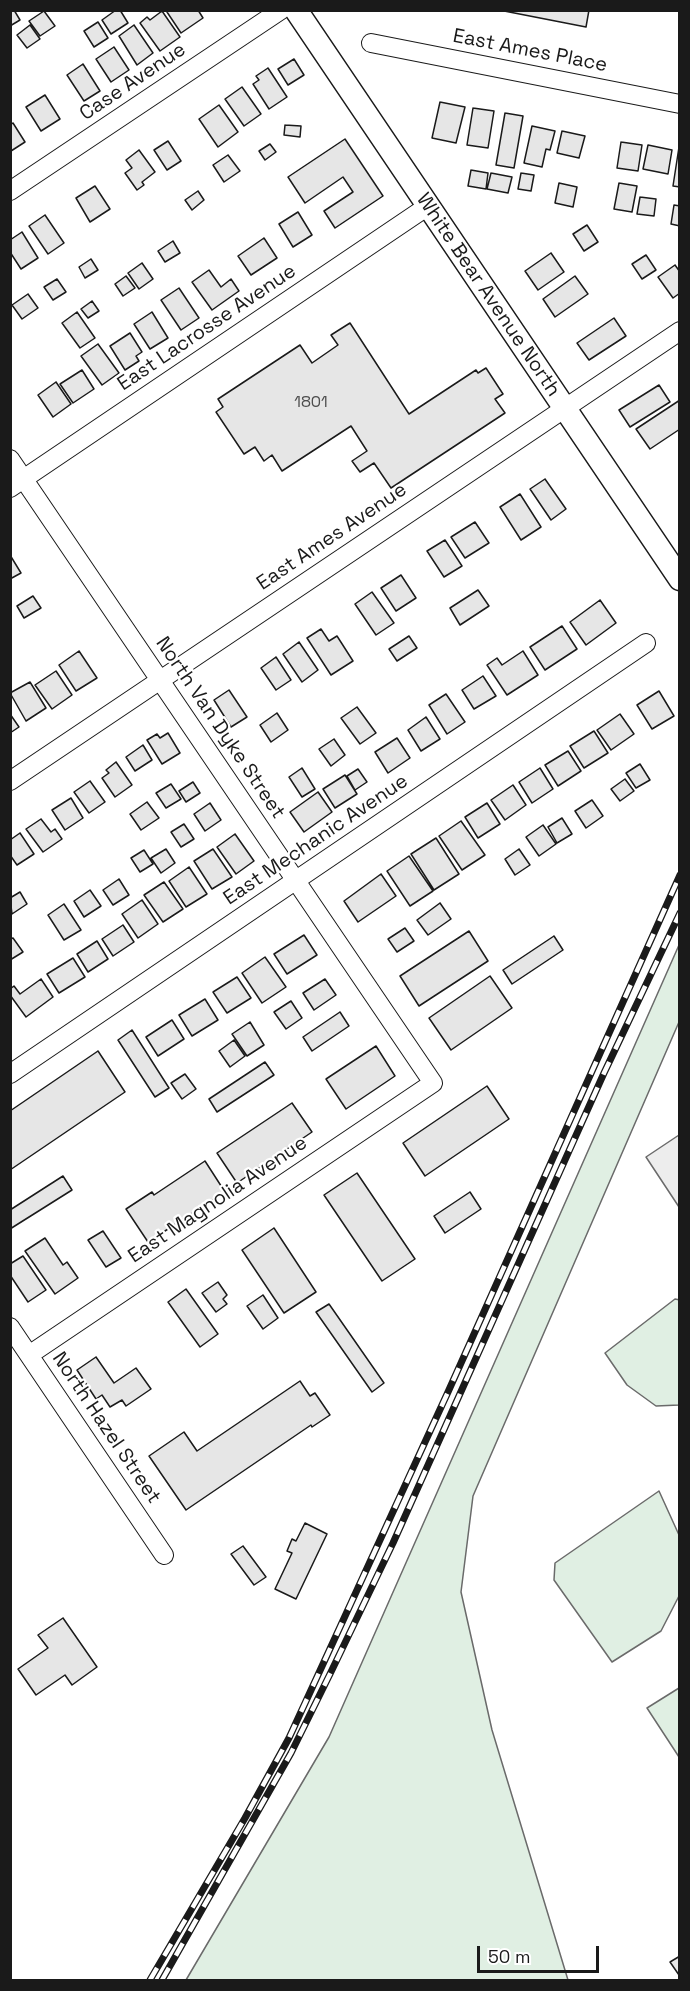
<!DOCTYPE html>
<style>
body{margin:0}
#map{position:relative;width:690px;height:1991px;overflow:hidden;background:#fff;font-family:"Space Grotesk",sans-serif}
canvas{display:block}
.frame{position:absolute;inset:0;border:12px solid #1a1a1a;pointer-events:none}
.scale{position:absolute;left:477px;top:1946px;width:122px;height:27px;box-sizing:border-box;border:3px solid #1a1a1a;border-top:0;padding-left:8px;font-size:18px;line-height:21px;white-space:nowrap;color:#1a1a1a;-webkit-text-stroke:4px #fff;paint-order:stroke}
</style>
<div id="map">
<canvas width="690" height="1991"></canvas>
<div class="frame"></div>
<div class="scale">50 m</div>
</div>
<script>
const ctx = document.querySelector('canvas').getContext('2d');
ctx.lineJoin = 'round';
function paint(path, color) {
  ctx.fillStyle = color;
  ctx.fill(path, 'evenodd');
}
function shape(rows) {
  const path = new Path2D();
  for (const r of rows) {
    path.moveTo(r[0], r[1]);
    for (let i = 2; i < r.length; i += 2) path.lineTo(r[i], r[i + 1]);
  }
  return path;
}
function strokePath(path, color, width, dash) {
  ctx.strokeStyle = color;
  ctx.lineWidth = width;
  ctx.lineCap = dash ? 'butt' : 'round';
  ctx.setLineDash(dash || []);
  ctx.stroke(path);
}
function write(font, color, halo, rows, align = 'center') {
  ctx.font = font + ' "Space Grotesk",sans-serif';
  ctx.lineWidth = 4.5;
  ctx.setLineDash([]);
  ctx.textBaseline = 'middle';
  ctx.strokeStyle = halo;
  ctx.fillStyle = color;
  for (const [text, x, y, turn = 0] of rows) {
    ctx.save();
    ctx.translate(x, y);
    ctx.rotate((+turn || 0) * Math.PI / 180);
    ctx.textAlign = isNaN(turn) ? turn : align;
    if (halo) ctx.strokeText(text, 0, 0);
    ctx.fillText(text, 0, 0);
    ctx.restore();
  }
}
const green = shape([
 [679,945,679,1022,473,1496,461,1592,492,1730,568,1980,186,1980,329,1737,679,945],
 [675,1299,680,1300,679,1405,656,1406,627,1385,605,1353,675,1299],
 [659,1491,679,1535,679,1596,661,1631,612,1662,554,1580,555,1563,659,1491],
 [679,1688,679,1757,647,1708,679,1688]
]);
paint(green, '#e0efe3');
strokePath(green, '#6a6a6a', 1.5);
const parking = shape([
 [679,1135,679,1207,646,1157,679,1135]
]);
paint(parking, '#ededed');
strokePath(parking, '#6a6a6a', 1.5);
const building = shape([
 [10,10,14,10,20,20,10,26,10,10],
 [116,10,120,10,128,23,111,34,102,20,116,10],
 [170,10,198,10,203,18,181,33,167,12,170,10],
 [499,10,589,10,586,27,499,10],
 [44,11,55,26,40,36,29,21,44,11],
 [162,11,180,37,160,51,140,23,147,17,150,20,162,11],
 [98,22,108,38,94,47,84,31,98,22],
 [30,25,40,39,27,48,17,35,30,25],
 [134,25,153,53,137,65,119,36,134,25],
 [114,47,129,70,111,82,96,59,114,47],
 [294,59,304,75,288,85,278,69,294,59],
 [83,64,100,91,84,101,67,75,83,64],
 [268,68,287,97,269,109,253,84,259,80,256,76,268,68],
 [242,87,261,114,244,126,225,99,242,87],
 [45,95,60,119,41,131,26,107,45,95],
 [440,102,465,107,456,143,432,138,440,102],
 [219,105,238,132,218,147,199,119,219,105],
 [473,108,494,111,488,148,467,145,473,108],
 [505,113,523,116,514,168,496,165,505,113],
 [13,123,25,142,11,151,10,125,13,123],
 [285,125,301,126,300,137,284,135,285,125],
 [532,126,555,131,550,150,546,149,542,167,524,163,532,126],
 [562,131,585,136,579,158,557,153,562,131],
 [345,139,383,196,335,228,324,211,353,192,343,177,305,203,288,177,345,139],
 [168,141,181,161,167,170,154,150,168,141],
 [621,142,642,145,638,171,617,168,621,142],
 [270,144,276,152,265,160,259,151,270,144],
 [648,145,672,150,668,174,643,169,648,145],
 [679,147,680,147,680,187,673,186,679,147],
 [139,150,155,172,142,182,144,185,137,190,125,173,132,168,126,160,139,150],
 [228,155,240,171,224,182,213,165,228,155],
 [471,170,488,173,486,189,468,186,471,170],
 [491,173,512,177,508,193,487,189,491,173],
 [521,173,534,175,531,191,518,189,521,173],
 [559,183,577,187,573,207,555,203,559,183],
 [619,183,637,186,632,212,614,209,619,183],
 [95,186,110,209,90,222,76,198,95,186],
 [198,191,204,200,192,210,185,200,198,191],
 [640,197,656,199,654,216,637,214,640,197],
 [674,205,680,206,680,226,671,224,674,205],
 [298,212,312,235,293,247,279,224,298,212],
 [45,215,64,243,48,254,29,226,45,215],
 [587,225,598,242,584,251,573,234,587,225],
 [22,232,38,258,21,269,10,252,10,240,22,232],
 [264,238,277,258,251,275,238,256,264,238],
 [173,241,180,253,165,262,158,251,173,241],
 [551,253,564,272,538,290,525,271,551,253],
 [646,255,656,270,642,279,632,264,646,255],
 [91,259,98,270,85,278,79,267,91,259],
 [142,263,153,279,139,289,128,273,142,263],
 [675,265,680,272,680,293,673,298,658,277,675,265],
 [209,270,221,287,231,279,239,291,212,310,192,282,209,270],
 [126,276,135,288,123,296,115,284,126,276],
 [575,276,588,294,555,317,543,299,575,276],
 [57,279,66,292,53,300,44,287,57,279],
 [179,288,199,318,181,330,161,300,179,288],
 [28,294,38,308,22,319,12,305,28,294],
 [92,301,99,311,88,318,81,309,92,301],
 [77,312,95,338,80,348,62,323,77,312],
 [152,312,168,338,150,349,134,324,152,312],
 [614,318,626,336,589,360,577,343,614,318],
 [350,323,409,414,476,370,478,373,486,368,503,394,495,399,505,413,391,488,374,463,360,472,352,461,367,451,351,426,282,471,272,455,264,461,255,447,244,454,216,412,223,407,218,399,300,345,312,363,338,345,331,335,350,323],
 [130,333,142,352,136,356,139,361,125,370,110,346,130,333],
 [98,344,119,373,102,385,81,356,98,344],
 [82,370,94,389,73,403,60,384,82,370],
 [56,382,71,404,53,417,38,395,56,382],
 [659,385,670,402,630,427,619,410,659,385],
 [680,400,680,429,650,449,636,429,680,400],
 [545,479,566,509,551,520,530,489,545,479],
 [520,494,541,527,521,540,500,507,520,494],
 [475,522,489,543,465,558,451,537,475,522],
 [445,540,462,566,444,577,427,551,445,540],
 [10,555,21,573,10,579,10,555],
 [401,575,416,598,396,611,381,588,401,575],
 [478,590,489,606,460,625,450,608,478,590],
 [372,592,394,623,376,635,355,604,372,592],
 [33,596,41,608,24,618,17,606,33,596],
 [600,600,616,623,586,645,570,622,600,600],
 [562,626,577,649,545,670,530,647,562,626],
 [321,629,329,641,337,636,353,661,331,675,307,638,321,629],
 [409,636,417,648,397,661,389,649,409,636],
 [299,642,318,670,302,682,283,654,299,642],
 [79,651,97,678,76,691,59,665,79,651],
 [523,651,538,675,507,695,487,665,497,658,502,665,523,651],
 [276,657,291,680,276,690,261,668,276,657],
 [56,671,72,695,52,709,35,685,56,671],
 [483,676,496,696,474,709,462,690,483,676],
 [30,682,46,708,26,721,10,693,30,682],
 [229,690,247,717,231,727,214,700,229,690],
 [659,691,674,716,652,729,637,705,659,691],
 [446,694,465,722,447,734,429,705,446,694],
 [357,707,376,733,360,744,341,718,357,707],
 [277,713,288,730,271,742,260,725,277,713],
 [10,714,19,727,10,733,10,714],
 [620,714,634,734,611,750,597,730,620,714],
 [426,717,440,739,421,751,408,730,426,717],
 [594,731,608,753,584,768,570,746,594,731],
 [168,733,180,753,162,764,147,740,157,734,160,738,168,733],
 [397,738,410,758,388,773,375,752,397,738],
 [334,739,345,755,331,766,319,749,334,739],
 [143,745,152,760,135,771,126,757,143,745],
 [568,751,581,771,558,786,545,765,568,751],
 [116,762,132,785,115,797,102,778,109,773,106,770,116,762],
 [640,764,650,780,636,788,626,773,640,764],
 [302,768,315,789,302,797,289,777,302,768],
 [540,768,553,789,532,803,519,782,540,768],
 [358,769,367,782,355,790,347,776,358,769],
 [345,775,357,794,335,808,323,789,345,775],
 [625,779,634,791,620,801,611,789,625,779],
 [90,781,105,802,89,813,74,792,90,781],
 [193,782,200,793,186,802,179,791,193,782],
 [171,784,181,799,166,808,156,793,171,784],
 [513,785,526,805,505,820,491,800,513,785],
 [318,792,332,812,304,832,290,812,318,792],
 [71,798,83,818,65,830,52,810,71,798],
 [592,800,603,816,586,828,575,811,592,800],
 [147,802,159,818,141,830,130,814,147,802],
 [210,803,221,820,205,831,194,814,210,803],
 [487,803,500,824,478,838,465,817,487,803],
 [562,818,572,834,557,843,548,827,562,818],
 [41,819,51,832,55,829,62,839,43,852,26,829,41,819],
 [461,821,485,855,462,870,439,836,461,821],
 [184,824,194,839,181,847,171,832,184,824],
 [543,825,556,844,539,856,526,837,543,825],
 [20,833,34,854,17,865,10,855,10,840,20,833],
 [235,834,254,861,236,874,217,847,235,834],
 [436,838,459,874,434,890,411,854,436,838],
 [166,849,175,863,161,873,151,858,166,849],
 [213,849,232,877,212,889,194,861,213,849],
 [519,849,530,865,515,875,505,859,519,849],
 [144,850,153,864,140,872,131,858,144,850],
 [409,856,433,891,410,906,387,871,409,856],
 [189,867,207,894,186,907,169,881,189,867],
 [381,874,396,896,358,922,344,901,381,874],
 [119,879,129,895,113,905,103,890,119,879],
 [164,882,183,909,163,922,144,895,164,882],
 [90,890,101,906,84,917,74,901,90,890],
 [20,892,27,904,12,914,10,898,20,892],
 [142,900,158,924,138,938,122,914,142,900],
 [440,903,451,919,428,935,417,920,440,903],
 [64,904,81,930,64,940,48,915,64,904],
 [123,925,134,942,113,956,102,939,123,925],
 [405,928,414,941,397,952,388,939,405,928],
 [469,931,488,961,419,1006,400,976,469,931],
 [304,935,317,955,287,974,274,954,304,935],
 [554,936,563,950,512,984,503,970,554,936],
 [13,938,23,952,10,960,10,939,13,938],
 [97,941,108,959,88,972,77,954,97,941],
 [265,957,286,987,262,1003,242,973,265,957],
 [73,958,85,977,59,993,47,974,73,958],
 [490,976,512,1008,451,1050,429,1018,490,976],
 [237,977,251,998,227,1013,213,992,237,977],
 [41,979,53,997,26,1017,10,995,10,989,14,986,20,994,41,979],
 [325,979,336,995,314,1010,303,993,325,979],
 [205,999,218,1020,192,1036,179,1015,205,999],
 [291,1001,302,1018,286,1029,274,1012,291,1001],
 [340,1012,349,1026,312,1051,303,1037,340,1012],
 [172,1020,184,1039,158,1056,146,1037,172,1020],
 [250,1022,264,1045,247,1056,232,1034,250,1022],
 [132,1030,169,1088,155,1097,118,1040,132,1030],
 [234,1040,245,1056,230,1067,219,1051,234,1040],
 [376,1046,395,1076,346,1109,326,1079,376,1046],
 [98,1051,125,1092,10,1170,10,1111,98,1051],
 [265,1062,274,1075,217,1112,209,1099,265,1062],
 [185,1074,196,1089,182,1099,171,1083,185,1074],
 [487,1086,509,1119,425,1176,403,1143,487,1086],
 [292,1103,312,1132,237,1183,217,1153,292,1103],
 [205,1161,225,1192,148,1242,126,1209,152,1192,154,1195,205,1161],
 [357,1173,415,1259,382,1281,324,1195,357,1173],
 [63,1176,72,1190,10,1229,10,1210,63,1176],
 [470,1192,481,1209,445,1233,434,1216,470,1192],
 [274,1228,316,1292,284,1313,242,1250,274,1228],
 [103,1231,121,1258,106,1267,88,1240,103,1231],
 [45,1238,63,1265,67,1262,78,1278,55,1294,25,1251,45,1238],
 [23,1256,46,1290,28,1302,10,1275,10,1264,23,1256],
 [218,1282,227,1295,223,1299,227,1304,216,1312,202,1293,218,1282],
 [186,1289,218,1334,200,1347,168,1302,186,1289],
 [263,1295,278,1318,263,1329,247,1306,263,1295],
 [329,1304,384,1383,372,1392,316,1312,329,1304],
 [96,1357,114,1383,136,1368,151,1389,126,1406,122,1400,110,1407,102,1395,96,1399,77,1370,96,1357],
 [300,1381,310,1396,315,1393,330,1415,312,1427,311,1425,186,1510,149,1456,184,1432,197,1451,300,1381],
 [305,1523,327,1534,296,1599,275,1589,292,1553,287,1551,292,1539,296,1541,305,1523],
 [243,1546,266,1577,254,1585,231,1554,243,1546],
 [63,1618,97,1667,72,1685,65,1675,36,1695,18,1669,48,1648,38,1635,63,1618],
 [680,1956,680,1975,679,1975,670,1962,680,1956]
]);
paint(building, '#e6e6e6');
strokePath(building, '#1a1a1a', 1.5);
const minor = shape([
 [371,43,680,104],
 [10,191,281,10],
 [10,459,433,1083,29,1355],
 [10,488,428,206],
 [10,781,680,331],
 [10,1074,646,643],
 [10,1327,164,1555]
]);
const major = shape([
 [296,10,680,579]
]);
strokePath(minor, '#1a1a1a', 20);
strokePath(major, '#1a1a1a', 25);
strokePath(minor, '#fff', 18);
strokePath(major, '#fff', 22);
const rail = shape([
 [150,1980,245,1818,289,1738,448,1392,680,875],
 [162,1980,291,1753,330,1674,393,1543,604,1073,680,913]
]);
strokePath(rail, '#1a1a1a', 7);
strokePath(rail, '#fff', 4.5, [14]);
write('16px', '#4d4d4d', null, [
 ["1801",311,403]
]);
write('20px', '#1a1a1a', '#fff', [
 ["East Ames Place",530,51,11],
 ["Case Avenue",133,82,-34],
 ["White Bear Avenue North",488,295,56],
 ["East Lacrosse Avenue",207,328,-34],
 ["East Ames Avenue",332,537,-34],
 ["North Van Dyke Street",220,728,56],
 ["East Mechanic Avenue",316,840,-34],
 ["East Magnolia Avenue",218,1200,-34],
 ["North Hazel Street",106,1428,56]
]);
</script>
